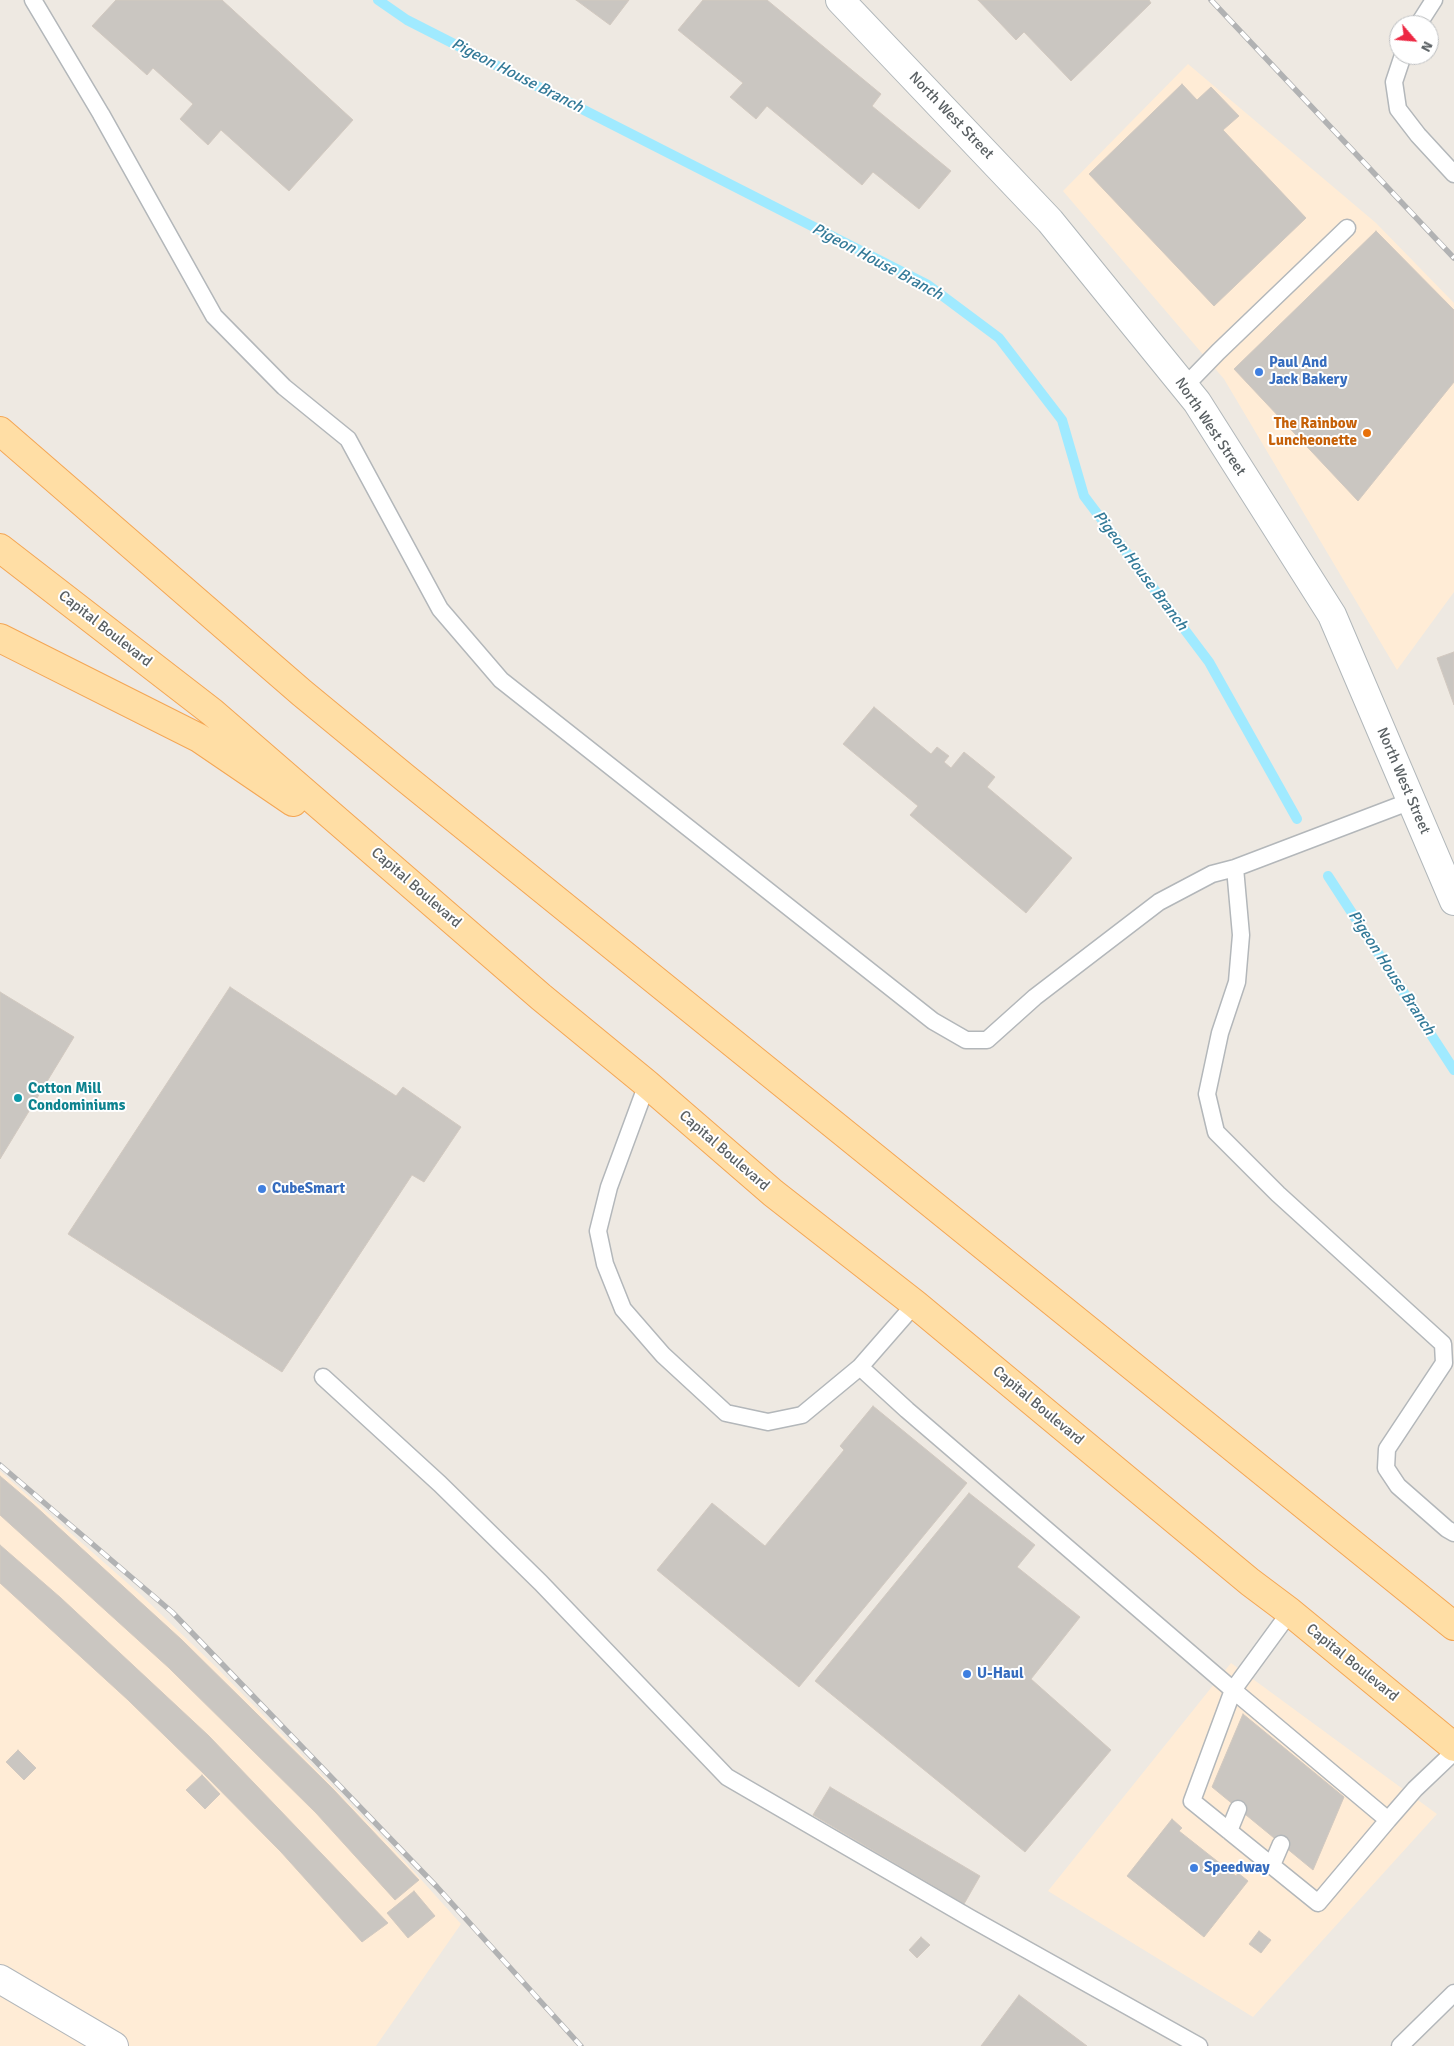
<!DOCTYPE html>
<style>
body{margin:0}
#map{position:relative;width:1454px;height:2046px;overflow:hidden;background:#eee9e2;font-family:Signika,sans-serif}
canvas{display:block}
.north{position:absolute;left:1389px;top:15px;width:50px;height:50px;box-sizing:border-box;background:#fff;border:1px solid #bdbfc1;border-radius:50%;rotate:117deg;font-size:14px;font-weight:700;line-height:20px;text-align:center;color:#5a6063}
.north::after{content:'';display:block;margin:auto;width:18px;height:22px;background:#ed2843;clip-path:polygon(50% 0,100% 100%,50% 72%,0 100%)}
</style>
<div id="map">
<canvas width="1454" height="2046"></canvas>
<div class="north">N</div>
</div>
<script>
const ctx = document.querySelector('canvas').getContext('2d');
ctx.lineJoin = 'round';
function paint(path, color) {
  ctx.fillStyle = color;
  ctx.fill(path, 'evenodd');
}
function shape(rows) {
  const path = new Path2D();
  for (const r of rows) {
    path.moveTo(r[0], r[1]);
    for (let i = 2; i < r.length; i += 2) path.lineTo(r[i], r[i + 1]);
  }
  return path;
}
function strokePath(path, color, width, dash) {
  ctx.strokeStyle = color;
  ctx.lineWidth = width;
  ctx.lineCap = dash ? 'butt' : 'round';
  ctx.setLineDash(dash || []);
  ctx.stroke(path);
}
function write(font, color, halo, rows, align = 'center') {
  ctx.font = font + ' Signika,sans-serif';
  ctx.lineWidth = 4;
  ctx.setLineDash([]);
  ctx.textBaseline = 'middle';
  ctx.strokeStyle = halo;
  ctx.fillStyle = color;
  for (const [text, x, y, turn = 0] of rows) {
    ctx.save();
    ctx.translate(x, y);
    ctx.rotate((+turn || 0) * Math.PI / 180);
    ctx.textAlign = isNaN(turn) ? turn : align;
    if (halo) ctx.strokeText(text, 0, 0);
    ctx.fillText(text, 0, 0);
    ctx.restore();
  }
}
paint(shape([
 [1188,64,1376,223,1454,303,1454,592,1397,670,1224,379,1063,191],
 [0,1471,141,1595,217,1668,390,1845,461,1924,376,2046,0,2046],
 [1231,1663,1437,1814,1253,2017,1048,1891]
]), '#ffecd6');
strokePath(shape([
 [378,0,407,20,928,285,999,338,1062,420,1084,496,1209,662,1297,819],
 [1328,876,1454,1070]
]), '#a0eaff', 10);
const building = shape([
 [116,0,222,0,353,120,289,191,221,130,208,145,180,119,193,104,153,68,147,75,92,26,116,0],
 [576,0,629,0,610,25,576,0],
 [703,0,767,0,881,94,872,106,951,171,919,209,873,172,862,185,767,106,756,119,730,97,743,83,678,30,703,0],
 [978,0,1149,0,1151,3,1071,81,1024,32,1016,40,978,0],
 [1182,84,1197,100,1211,87,1239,116,1223,130,1306,218,1214,306,1089,174,1182,84],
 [1376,231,1454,310,1454,382,1358,501,1234,369,1376,231],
 [1454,652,1454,705,1437,658,1454,652],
 [874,707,931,754,937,747,949,756,944,762,951,768,964,752,995,777,987,787,1072,858,1026,913,910,815,918,806,843,744,874,707],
 [230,987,396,1096,403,1087,461,1127,424,1182,412,1175,282,1372,68,1234,230,987],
 [0,992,74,1037,0,1159,0,992],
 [873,1406,967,1483,799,1687,657,1570,712,1503,765,1546,844,1450,840,1446,873,1406],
 [0,1476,33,1504,182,1640,332,1788,419,1880,395,1900,316,1813,169,1668,0,1515,0,1476],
 [969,1493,1035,1545,1017,1567,1080,1617,1031,1679,1111,1750,1025,1852,815,1681,969,1493],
 [0,1545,61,1598,209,1736,388,1923,362,1942,281,1852,205,1775,128,1700,0,1583,0,1545],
 [1243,1714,1344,1797,1313,1870,1212,1787,1243,1714],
 [18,1750,36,1768,24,1780,6,1762,18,1750],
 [202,1775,220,1794,205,1809,186,1790,202,1775],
 [830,1787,980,1876,964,1904,813,1815,830,1787],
 [1172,1819,1182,1828,1179,1831,1236,1876,1238,1873,1248,1881,1204,1937,1127,1876,1172,1819],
 [414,1891,435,1916,408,1938,387,1913,414,1891],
 [1259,1931,1271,1940,1261,1953,1249,1944,1259,1931],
 [921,1937,930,1945,917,1958,909,1950,921,1937],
 [1019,1995,1087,2046,981,2046,1019,1995]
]);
paint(building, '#cac6c1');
strokePath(building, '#d2c9c0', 1);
const lane = shape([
 [33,0,101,114,214,316,284,387,348,439,440,609,501,680,933,1021,966,1040,987,1040,1035,997,1159,902,1212,874,1235,868,1411,801],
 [1418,25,1434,0],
 [1403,55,1394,82,1398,109,1418,135,1454,174],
 [1184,387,1218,352,1347,228],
 [1235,868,1241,935,1237,982,1220,1033,1207,1094,1216,1132,1278,1194,1443,1344,1444,1363,1387,1449,1386,1468,1398,1486,1447,1529,1454,1533],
 [647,1084,609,1187,598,1231,605,1264,623,1309,663,1355,726,1413,768,1422,802,1415,860,1367,915,1304],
 [860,1367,907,1410,1233,1690,1192,1801,1318,1903,1388,1820],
 [323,1377,440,1484,541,1583,727,1777,970,1918,1199,2046],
 [1290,1612,1233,1690,1388,1820,1415,1789,1454,1752],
 [1229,1831,1238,1809],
 [1272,1865,1281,1844],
 [1400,2046,1454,1993]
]);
const street = shape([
 [0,1979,114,2046]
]);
const secondary = shape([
 [840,0,1050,221,1197,402,1332,615,1454,901]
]);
const primary = shape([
 [0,431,302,693,404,777,1454,1626],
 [0,548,212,712,541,997,647,1084,773,1193,915,1304,1250,1582,1290,1612,1454,1747],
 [0,638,199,738,293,802]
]);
strokePath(lane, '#b3b7ba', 19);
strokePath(street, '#b3b7ba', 30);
strokePath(secondary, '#b1b7ba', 30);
strokePath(primary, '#f4a654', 30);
strokePath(lane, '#fff', 16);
strokePath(street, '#fff', 28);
strokePath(secondary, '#fff', 28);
strokePath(primary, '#ffdea5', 28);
const rail = shape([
 [1211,0,1454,258],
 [0,1465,172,1612,437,1887,581,2046]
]);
strokePath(rail, '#b1b2b3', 5.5);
strokePath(rail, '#fff', 4, [11]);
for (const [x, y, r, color] of [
 [1259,372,5,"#3f7fe0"],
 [1367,433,5,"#e8710a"],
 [18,1098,5,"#0f9aa8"],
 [262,1189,5,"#3f7fe0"],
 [967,1674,5,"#3f7fe0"],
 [1194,1868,5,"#3f7fe0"]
]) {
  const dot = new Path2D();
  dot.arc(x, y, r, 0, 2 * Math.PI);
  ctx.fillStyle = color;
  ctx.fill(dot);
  strokePath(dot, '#fff', 2);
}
write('15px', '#5a6063', '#fff', [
 ["North West Street",951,116,46],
 ["North West Street",1210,427,56],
 ["Capital Boulevard",105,629,38],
 ["North West Street",1403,781,67],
 ["Capital Boulevard",416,888,41],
 ["Capital Boulevard",724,1151,41],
 ["Capital Boulevard",1038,1406,40],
 ["Capital Boulevard",1352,1663,39]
]);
write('bold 15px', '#366cbe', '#fff', [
 ["Paul And",1269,363],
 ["Jack Bakery",1269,380],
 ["CubeSmart",272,1189],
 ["U-Haul",977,1674],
 ["Speedway",1204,1868]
], 'left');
write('bold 15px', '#c56008', '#fff', [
 ["The Rainbow",1357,424],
 ["Luncheonette",1357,441]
], 'right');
write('bold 15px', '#0d838f', '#fff', [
 ["Cotton Mill",28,1089],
 ["Condominiums",28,1106]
], 'left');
write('italic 16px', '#347a98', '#fff', [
 ["Pigeon House Branch",517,76,27],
 ["Pigeon House Branch",877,262,28],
 ["Pigeon House Branch",1140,571,53],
 ["Pigeon House Branch",1391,973,57]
]);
</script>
